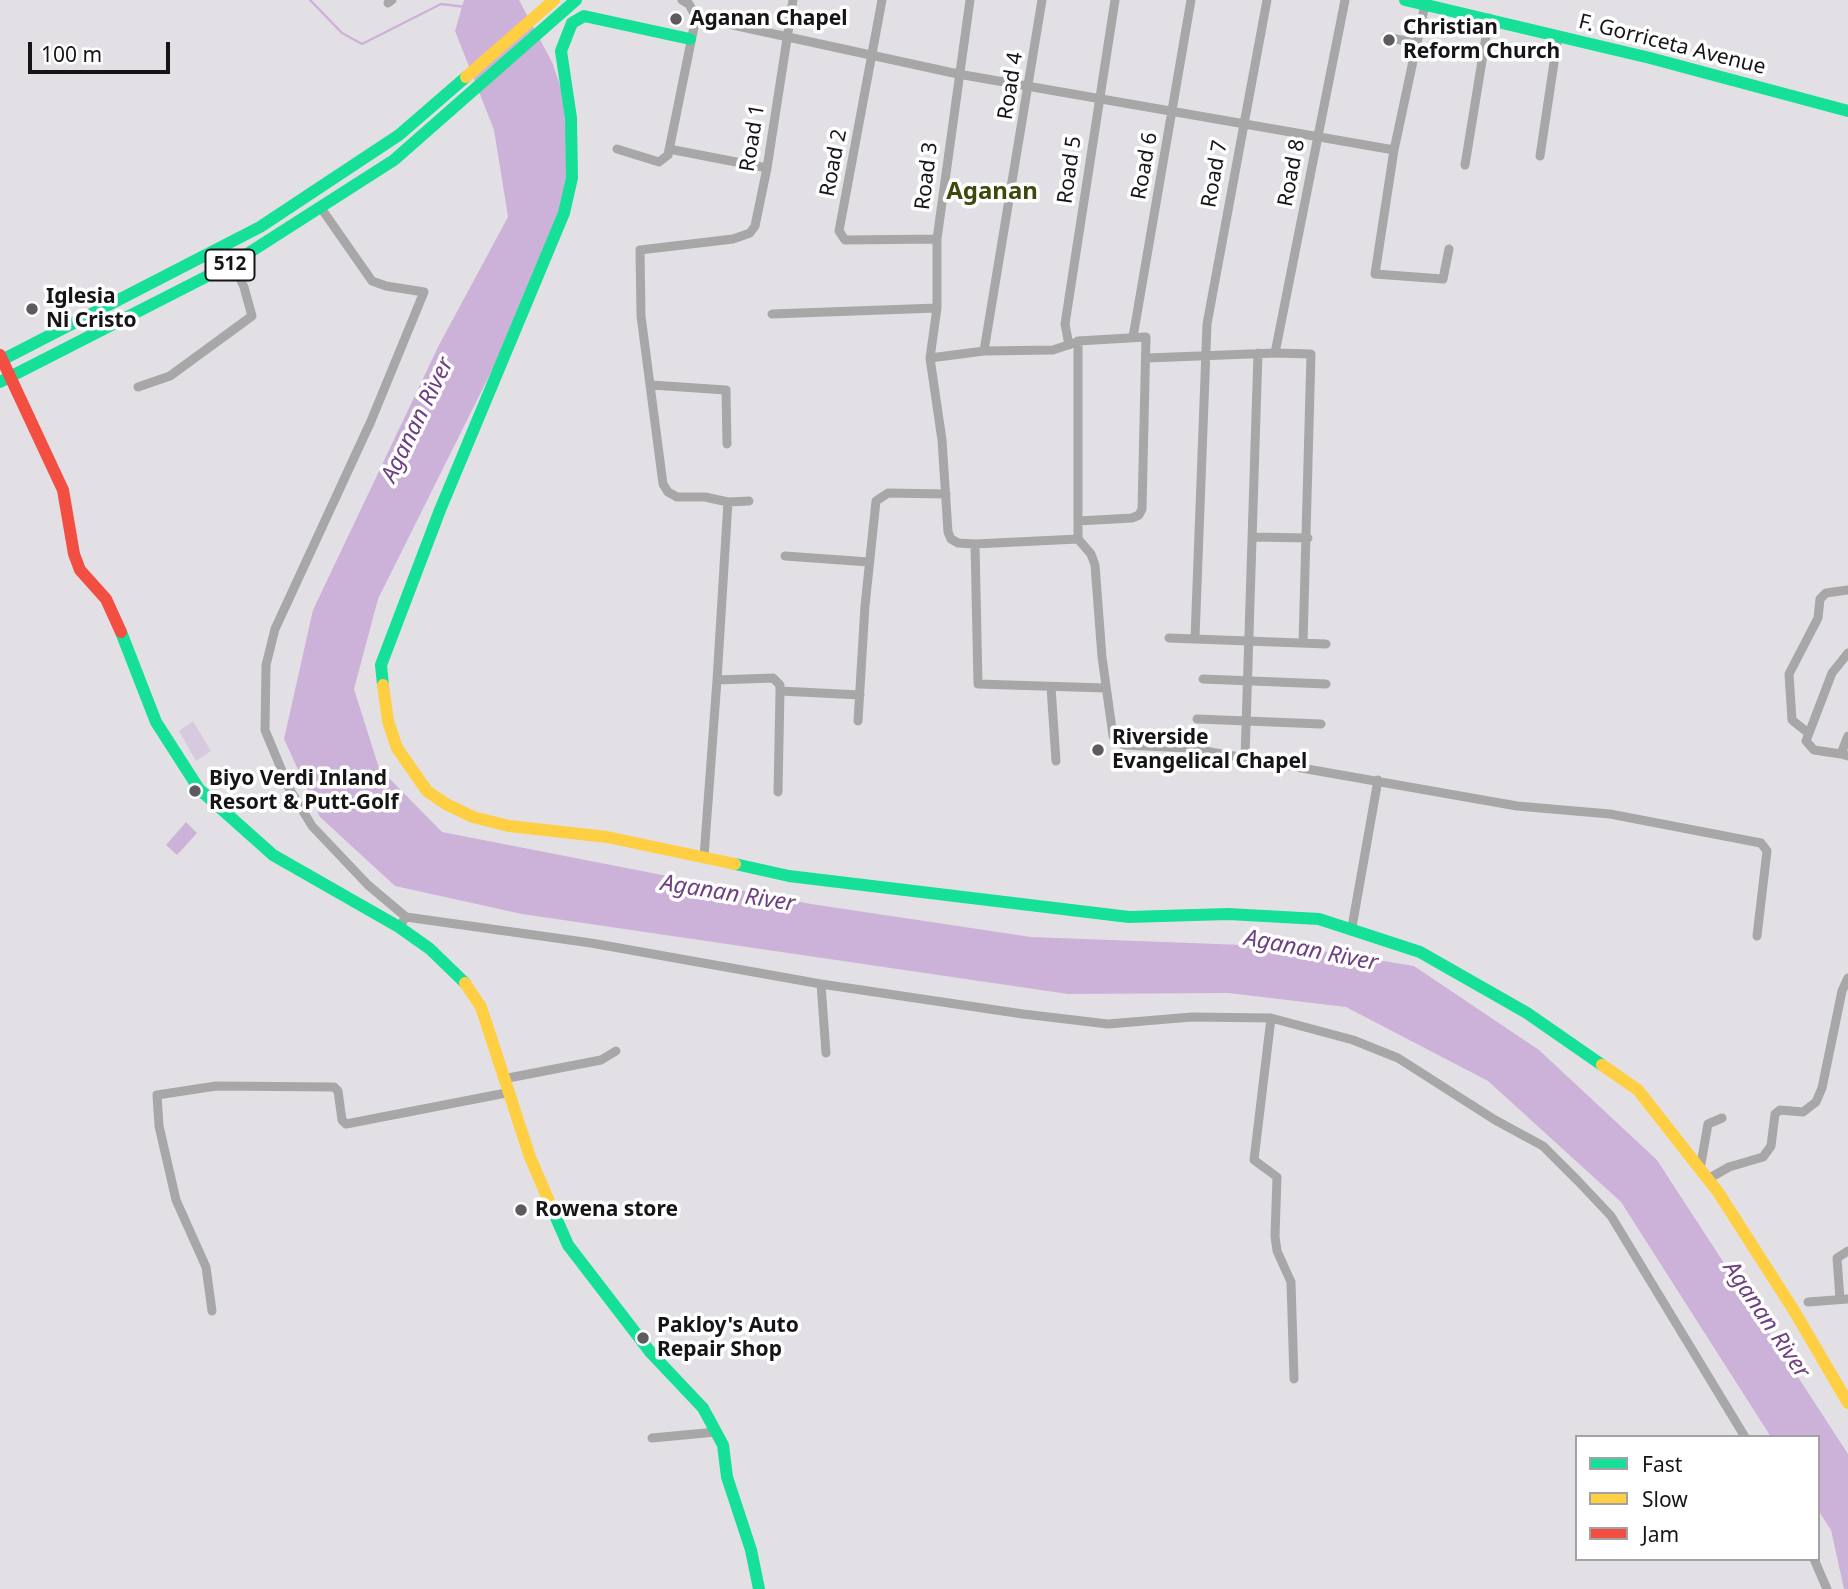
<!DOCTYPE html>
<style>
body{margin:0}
#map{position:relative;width:1848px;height:1589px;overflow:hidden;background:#e3e0e5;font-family:"Noto Sans",sans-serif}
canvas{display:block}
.legend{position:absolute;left:1575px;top:1435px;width:245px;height:126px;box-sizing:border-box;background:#fff;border:2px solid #a2a1a3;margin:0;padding:9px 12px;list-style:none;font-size:21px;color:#171418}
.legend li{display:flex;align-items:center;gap:14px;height:35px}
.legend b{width:35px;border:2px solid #a2a1a3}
.scale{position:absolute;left:28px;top:42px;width:142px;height:32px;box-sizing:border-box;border:4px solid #171418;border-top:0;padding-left:9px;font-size:21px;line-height:24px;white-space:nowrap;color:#171418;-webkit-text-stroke:5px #fff;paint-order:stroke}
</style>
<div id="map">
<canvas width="1848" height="1589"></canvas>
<ul class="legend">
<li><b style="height:9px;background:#16e098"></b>Fast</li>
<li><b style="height:9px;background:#ffcf43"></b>Slow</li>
<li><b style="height:9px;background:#f24e42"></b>Jam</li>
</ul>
<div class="scale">100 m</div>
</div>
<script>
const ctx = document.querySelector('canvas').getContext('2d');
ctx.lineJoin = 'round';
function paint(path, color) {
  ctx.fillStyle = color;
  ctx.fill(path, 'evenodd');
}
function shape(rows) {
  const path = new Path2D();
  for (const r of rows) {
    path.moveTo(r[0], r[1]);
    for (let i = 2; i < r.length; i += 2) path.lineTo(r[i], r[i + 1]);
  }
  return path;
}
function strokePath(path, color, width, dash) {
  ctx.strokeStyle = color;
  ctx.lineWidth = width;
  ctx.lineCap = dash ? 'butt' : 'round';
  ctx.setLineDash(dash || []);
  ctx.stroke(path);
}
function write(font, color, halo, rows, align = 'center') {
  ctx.font = font + ' "Noto Sans",sans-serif';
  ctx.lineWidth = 7;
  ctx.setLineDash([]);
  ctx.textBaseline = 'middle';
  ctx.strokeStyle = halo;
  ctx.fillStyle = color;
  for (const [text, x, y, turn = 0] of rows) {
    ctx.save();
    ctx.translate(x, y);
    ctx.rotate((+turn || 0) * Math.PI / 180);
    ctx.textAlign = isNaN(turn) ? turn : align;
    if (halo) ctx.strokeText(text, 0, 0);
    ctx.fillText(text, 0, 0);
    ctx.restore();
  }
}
paint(shape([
 [193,721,211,751,196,761,179,731]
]), '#d7c9de');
paint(shape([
 [464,0,519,0,552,62,576,132,574,182,502,350,378,599,354,689,379,768,442,832,811,904,1031,937,1297,947,1414,966,1539,1050,1657,1160,1848,1454,1848,1589,1844,1589,1831,1530,1818,1510,1818,1437,1771,1437,1621,1202,1488,1081,1346,1007,1228,993,1068,994,522,914,395,886,320,817,284,739,313,610,439,345,508,217,494,130,455,31],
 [186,822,197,833,177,855,166,845]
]), '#ccb2d9');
strokePath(shape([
 [310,0,342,33,362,44,441,4,466,7]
]), '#ccb2d9', 2.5);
strokePath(shape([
 [793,0,767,168,755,226,750,233,733,239,640,250,641,316,663,484,668,492,677,497,705,497,728,502,717,680,773,678,780,685,780,691,860,695],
 [882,0,839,231,845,240,937,239],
 [970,0,937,239,937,308,930,358,942,440,948,532,951,539,958,543,975,544,1078,539,1091,554,1095,565,1102,657,1113,736,1124,745,1188,748,1517,806,1610,814,1761,843,1767,851,1757,936],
 [388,3,392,0],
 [1425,5,1394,150,1375,274,1443,279,1449,249],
 [696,17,958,74,1394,150],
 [1386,37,1417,43],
 [617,149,659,162,668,155,696,17,689,4,682,0],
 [669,149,767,168],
 [1540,156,1558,36],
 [1465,165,1489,18],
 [321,208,372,281,386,286,424,292,371,421,275,629,266,665,265,730,289,788,312,826,368,885,406,917],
 [772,314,937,308],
 [1133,337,1191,0],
 [1069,345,1065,324,1115,0],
 [984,351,1042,0],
 [1275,353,1345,0],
 [930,358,984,351,1053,350,1074,343],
 [1147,358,1275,353,1311,354,1303,643],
 [651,385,726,390,727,444],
 [138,387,170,376,252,316,244,287,233,263],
 [728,502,749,501],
 [1252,537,1308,538],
 [1078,539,1078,341,1146,337,1142,509,1139,515,1132,518,1078,521],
 [975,544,978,684,1105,688],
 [785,556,869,562],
 [1169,638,1326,644],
 [1195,638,1207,324,1267,0],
 [1203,679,1326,684],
 [1051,687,1056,761],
 [1197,719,1321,724],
 [858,721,865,606,876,501,888,493,946,494],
 [1807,732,1792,720,1789,674,1818,618,1820,599,1826,593,1848,590],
 [1848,736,1841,754,1848,756],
 [1841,754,1814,750,1806,741,1832,673,1848,653],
 [1245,758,1258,353],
 [778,792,780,691],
 [704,857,717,680],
 [399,927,406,917,591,943,821,984,1023,1014,1108,1024,1192,1017,1271,1018,1353,1040,1398,1058,1495,1120,1543,1146,1578,1181,1611,1216,1745,1437],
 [1352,927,1378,780],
 [821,984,826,1053],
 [1271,1018,1254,1160,1277,1177,1275,1236,1277,1251,1291,1282,1294,1379],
 [503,1079,601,1060,616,1051],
 [1700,1169,1708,1124,1722,1118],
 [1708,1179,1729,1167,1763,1157,1771,1146,1775,1114,1780,1110,1803,1112,1816,1102,1822,1088,1842,991,1848,978],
 [1840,1299,1837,1258,1848,1251],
 [1808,1302,1848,1299],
 [212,1311,206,1267,176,1200,159,1126,157,1095,216,1086,334,1087,338,1091,342,1120,346,1124,506,1093],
 [652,1438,716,1432],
 [1814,1559,1827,1589]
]), '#a8a7a8', 9);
strokePath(shape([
 [1405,0,1650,58,1848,111],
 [0,361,260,227,399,135,466,77],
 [0,382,233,263,394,160,576,0],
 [121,632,156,722,199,789,273,855,399,927,430,949,465,983],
 [383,685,381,665,440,510,564,213,572,178,571,118,561,51,572,23,584,16,690,39],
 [735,864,789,876,1129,917,1228,914,1319,919,1420,952,1527,1013,1602,1065],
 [554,1213,568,1245,651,1353,703,1408,723,1445,727,1477,751,1550,759,1589]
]), '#16e098', 12);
strokePath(shape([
 [466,77,554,0],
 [383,685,388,721,397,748,427,791,446,804,473,817,509,826,607,837,735,864],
 [465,983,481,1007,530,1157,554,1213],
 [1602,1065,1638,1090,1718,1192,1793,1309,1848,1403]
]), '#ffcf43', 12);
strokePath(shape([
 [0,355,63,490,74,554,80,570,106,599,121,632]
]), '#f24e42', 12);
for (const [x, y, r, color] of [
 [676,19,7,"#5e5b60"],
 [1389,40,7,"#5e5b60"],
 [32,309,7,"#5e5b60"],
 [1098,750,7,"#5e5b60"],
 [195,791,7,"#5e5b60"],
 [521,1210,7,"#5e5b60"],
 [643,1338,7,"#5e5b60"]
]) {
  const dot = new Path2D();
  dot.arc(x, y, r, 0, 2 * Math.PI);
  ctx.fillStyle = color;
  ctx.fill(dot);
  strokePath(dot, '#fff', 2.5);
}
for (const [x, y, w] of [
 [230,265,49]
]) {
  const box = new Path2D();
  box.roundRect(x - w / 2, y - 15.5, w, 31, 5);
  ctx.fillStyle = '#fff';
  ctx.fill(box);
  strokePath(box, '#171418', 2);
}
write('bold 19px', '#171418', null, [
 ["512",230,265]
]);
write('bold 21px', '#171418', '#fff', [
 ["Aganan Chapel",690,19],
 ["Christian",1403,28],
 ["Reform Church",1403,52],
 ["Iglesia",46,297],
 ["Ni Cristo",46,321],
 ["Riverside",1112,738],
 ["Evangelical Chapel",1112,762],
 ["Biyo Verdi Inland",209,779],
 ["Resort & Putt-Golf",209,803],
 ["Rowena store",535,1210],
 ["Pakloy's Auto",657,1326],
 ["Repair Shop",657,1350]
], 'left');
write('21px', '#171418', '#fff', [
 ["F. Gorriceta Avenue",1672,45,14],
 ["Road 4",1011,86,-81],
 ["Road 1",753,138,-81],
 ["Road 2",834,163,-79],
 ["Road 6",1145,166,-80],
 ["Road 5",1070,170,-82],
 ["Road 8",1292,173,-79],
 ["Road 7",1215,174,-80],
 ["Road 3",927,176,-83]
]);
write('italic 23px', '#6f4083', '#fff', [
 ["Aganan River",418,420,-64],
 ["Aganan River",728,894,9],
 ["Aganan River",1311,951,11],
 ["Aganan River",1766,1320,56]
]);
write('bold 24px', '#40490d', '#fff', [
 ["Aganan",992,192]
]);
</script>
